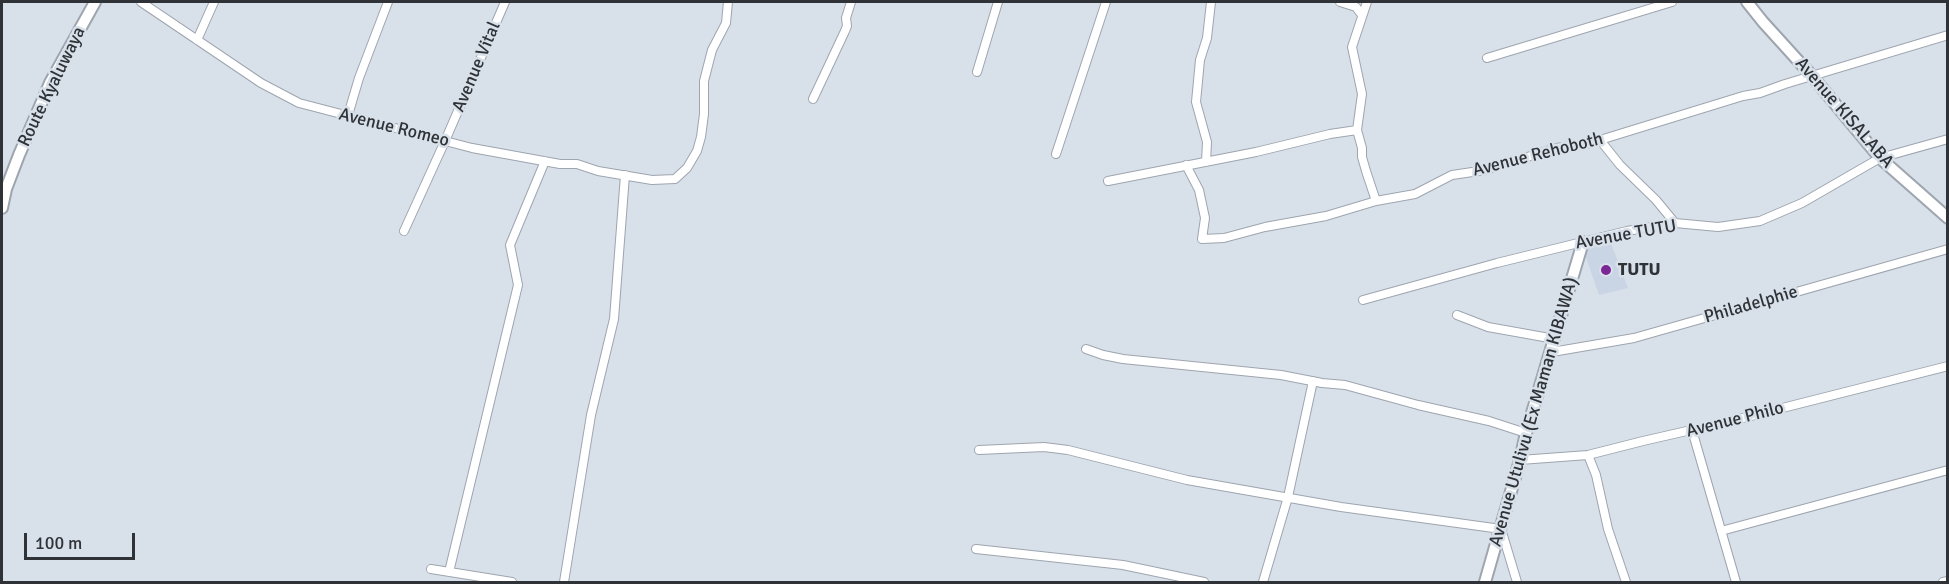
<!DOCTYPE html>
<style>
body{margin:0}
#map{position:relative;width:1949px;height:584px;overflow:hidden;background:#d8e0ea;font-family:Signika,sans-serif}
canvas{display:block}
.frame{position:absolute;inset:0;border:3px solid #2f3236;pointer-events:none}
.scale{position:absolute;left:24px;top:533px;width:111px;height:27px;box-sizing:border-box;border:3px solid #2f3236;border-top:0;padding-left:8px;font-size:18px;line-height:21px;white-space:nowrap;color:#2f3236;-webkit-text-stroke:4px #d8e0ea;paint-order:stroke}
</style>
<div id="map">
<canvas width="1949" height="584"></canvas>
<div class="frame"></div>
<div class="scale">100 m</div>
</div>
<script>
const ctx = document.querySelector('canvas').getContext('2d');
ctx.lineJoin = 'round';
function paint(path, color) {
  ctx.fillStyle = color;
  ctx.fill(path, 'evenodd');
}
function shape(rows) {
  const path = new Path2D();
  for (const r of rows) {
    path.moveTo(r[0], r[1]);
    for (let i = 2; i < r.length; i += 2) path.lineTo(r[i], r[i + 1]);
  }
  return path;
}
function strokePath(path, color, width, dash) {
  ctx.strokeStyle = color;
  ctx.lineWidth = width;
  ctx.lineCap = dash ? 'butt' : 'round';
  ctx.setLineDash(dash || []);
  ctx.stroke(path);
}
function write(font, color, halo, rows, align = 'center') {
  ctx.font = font + ' Signika,sans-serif';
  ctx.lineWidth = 5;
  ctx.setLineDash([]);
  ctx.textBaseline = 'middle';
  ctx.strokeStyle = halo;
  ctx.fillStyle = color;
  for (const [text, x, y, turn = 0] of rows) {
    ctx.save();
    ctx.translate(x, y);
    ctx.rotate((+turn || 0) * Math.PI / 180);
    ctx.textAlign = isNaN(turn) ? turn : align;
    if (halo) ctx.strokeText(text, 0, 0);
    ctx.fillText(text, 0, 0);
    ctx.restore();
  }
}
paint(shape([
 [1609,238,1628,288,1599,295,1584,252,1585,246]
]), '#c9d5e5');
const street = shape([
 [141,2,261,83,299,103,472,148,560,164,577,164,598,171,652,180,675,179,687,168,697,151,701,137,704,114,704,81,712,50,726,23,728,2],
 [1340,2,1356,7,1362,15],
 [1367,2,1352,47,1362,94,1357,130,1362,148,1362,157,1366,171,1376,201],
 [197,40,214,2],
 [1487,58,1672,2],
 [977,72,998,2],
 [813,99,845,31,847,26,846,18,851,2],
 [348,115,359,78,388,2],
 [1600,140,1620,165,1656,200,1675,223],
 [1056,154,1106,2],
 [1206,162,1207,142,1196,102,1200,60,1207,38,1211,2],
 [1186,165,1199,190,1205,218,1202,239,1224,238,1265,227,1326,216,1376,201,1415,194,1452,175,1486,170,1556,148,1587,144,1743,96,1760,93,1785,84,1948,35],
 [1108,181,1256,152,1330,134,1357,130],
 [404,231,445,141,505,2],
 [1363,300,1497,263,1627,231,1675,223,1718,227,1760,221,1802,203,1880,158,1948,139],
 [1457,315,1488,327,1555,339],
 [1086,349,1103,355,1123,359,1281,375,1322,383,1345,385,1418,405,1489,421,1526,433],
 [1552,352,1634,338,1948,249],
 [1692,430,1736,582],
 [979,450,1044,447,1068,450,1187,480,1341,507,1501,529,1517,582],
 [1588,455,1596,475,1608,529,1626,582],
 [1520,460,1588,455,1643,441,1735,420,1948,366],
 [1721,531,1948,470],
 [976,549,1123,565,1204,582],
 [431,569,512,582],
 [449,572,518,285,510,245,545,161],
 [564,582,591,415,614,319,625,175],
 [1263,582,1288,497,1313,381],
 [1943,582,1948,581]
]);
const secondary = shape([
 [1747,2,1763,22,1812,76,1880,158,1948,218],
 [2,208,6,189,19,155,50,83,95,2],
 [1485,582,1520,460,1526,433,1583,242]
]);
strokePath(street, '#9ea5af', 10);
strokePath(secondary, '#9ea5af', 14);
strokePath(street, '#fff', 8);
strokePath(secondary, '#fff', 10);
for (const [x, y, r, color] of [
 [1606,270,6,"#7b2796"]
]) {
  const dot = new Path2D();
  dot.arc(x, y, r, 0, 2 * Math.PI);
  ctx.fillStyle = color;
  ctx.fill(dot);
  strokePath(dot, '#d8e0ea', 2);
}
write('18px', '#2f3236', '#d8e0ea', [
 ["Avenue Vital",477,67,-67],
 ["Route Kyaluwaya",52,87,-64],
 ["Avenue KISALABA",1844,113,49],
 ["Avenue Romeo",394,128,14],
 ["Avenue Rehoboth",1538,155,-14],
 ["Avenue TUTU",1626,235,-10],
 ["Philadelphie",1751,305,-16],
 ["Avenue Utulivu (Ex Maman KIBAWA)",1534,412,-74],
 ["Avenue Philo",1735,420,-14]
]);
write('bold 18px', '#2f3236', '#d8e0ea', [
 ["TUTU",1618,270]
], 'left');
</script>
